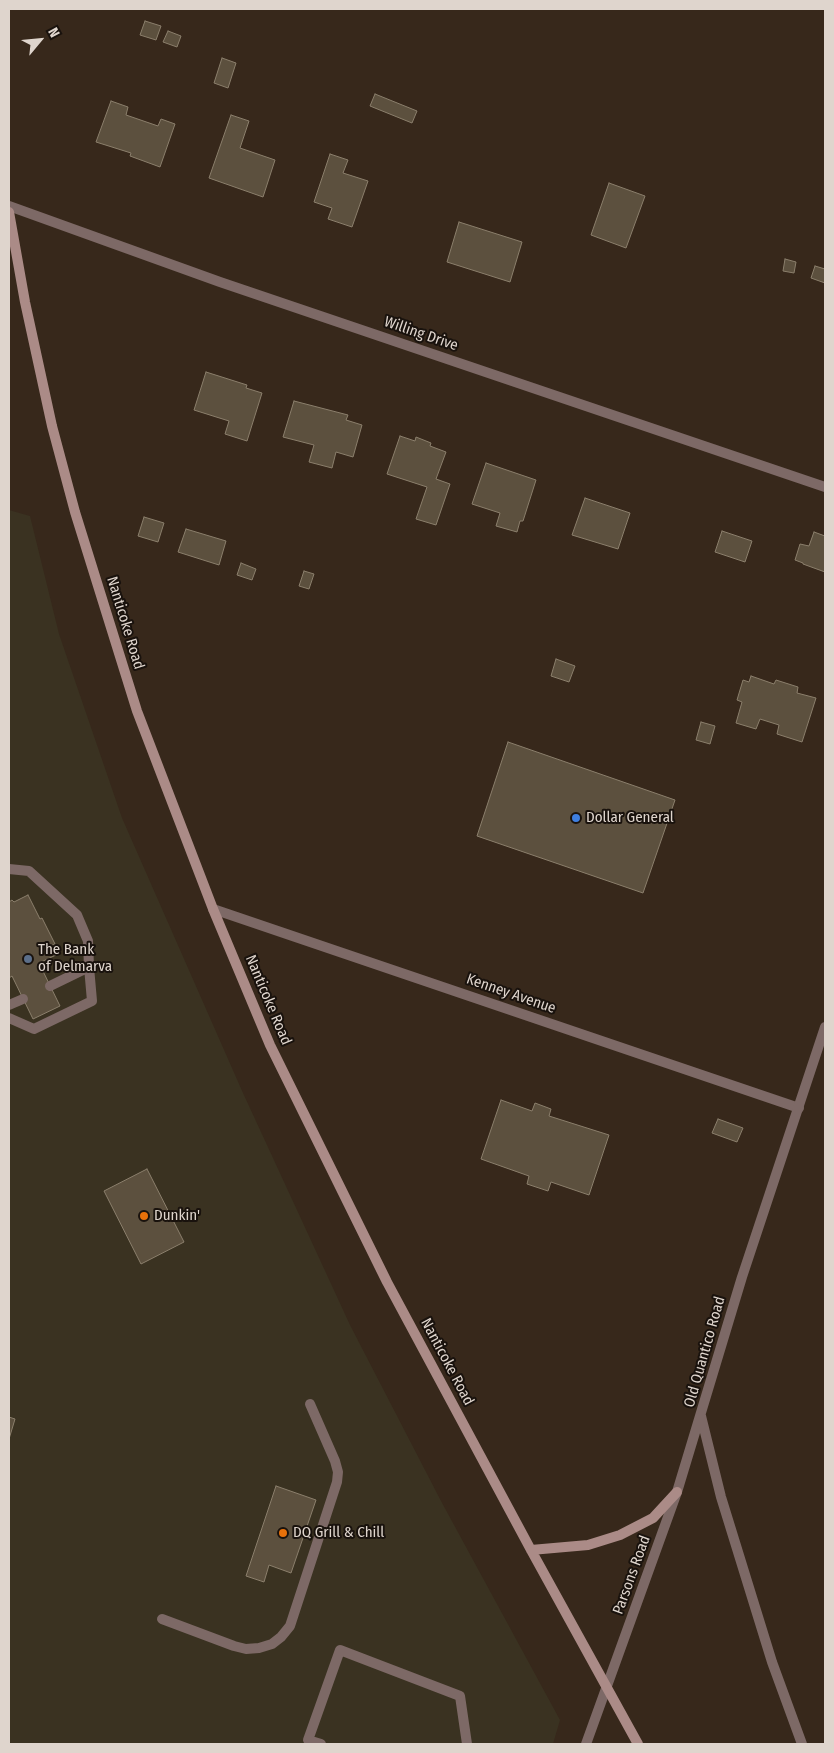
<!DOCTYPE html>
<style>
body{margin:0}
#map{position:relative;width:834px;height:1753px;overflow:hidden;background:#37281b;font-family:"Fira Sans Condensed",sans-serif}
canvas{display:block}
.frame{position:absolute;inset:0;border:10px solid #dfd5cd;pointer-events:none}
.north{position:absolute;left:15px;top:15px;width:50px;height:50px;-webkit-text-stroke:4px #19120d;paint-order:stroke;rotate:62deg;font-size:14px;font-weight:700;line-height:20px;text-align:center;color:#dfd5cd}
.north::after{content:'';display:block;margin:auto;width:18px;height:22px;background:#dfd5cd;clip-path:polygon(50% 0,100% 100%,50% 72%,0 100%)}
</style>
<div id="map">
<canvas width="834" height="1753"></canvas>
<div class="frame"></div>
<div class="north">N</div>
</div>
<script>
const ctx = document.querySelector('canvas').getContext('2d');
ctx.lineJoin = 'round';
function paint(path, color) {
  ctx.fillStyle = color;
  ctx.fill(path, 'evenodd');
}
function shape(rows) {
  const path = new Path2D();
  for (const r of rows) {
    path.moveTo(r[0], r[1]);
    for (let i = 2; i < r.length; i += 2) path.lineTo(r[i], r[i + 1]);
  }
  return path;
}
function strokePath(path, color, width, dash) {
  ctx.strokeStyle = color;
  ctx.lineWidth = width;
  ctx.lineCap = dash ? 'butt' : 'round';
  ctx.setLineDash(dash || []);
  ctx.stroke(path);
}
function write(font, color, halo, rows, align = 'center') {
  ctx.font = font + ' "Fira Sans Condensed",sans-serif';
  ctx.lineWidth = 4;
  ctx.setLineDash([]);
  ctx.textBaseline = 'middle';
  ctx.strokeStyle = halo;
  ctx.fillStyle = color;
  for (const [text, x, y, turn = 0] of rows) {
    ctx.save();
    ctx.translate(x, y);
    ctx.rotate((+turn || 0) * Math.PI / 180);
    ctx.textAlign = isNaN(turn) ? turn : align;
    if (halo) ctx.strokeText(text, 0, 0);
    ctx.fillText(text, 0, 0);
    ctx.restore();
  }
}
paint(shape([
 [9,510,30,516,59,634,122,818,243,1093,350,1325,441,1501,560,1720,553,1744,9,1744]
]), '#3a3221');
const building = shape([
 [145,21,161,26,156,40,140,35,145,21],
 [168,31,181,36,177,47,163,42,168,31],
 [222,58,236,63,228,88,214,83,222,58],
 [375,94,417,111,412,123,370,106,375,94],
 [111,101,128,107,126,115,158,126,161,119,175,124,160,167,130,156,131,153,96,142,111,101],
 [231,115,249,121,240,148,275,160,263,197,209,178,231,115],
 [330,154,348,160,343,173,368,181,352,227,328,219,332,208,314,202,330,154],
 [609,183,645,196,626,248,591,235,609,183],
 [459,222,522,242,510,282,447,262,459,222],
 [785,259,796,262,794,273,783,271,785,259],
 [815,266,825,269,825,283,811,278,815,266],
 [206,372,247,385,246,388,262,393,247,441,225,434,229,421,194,410,206,372],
 [294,401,348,415,346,420,362,425,353,457,336,452,332,468,309,462,314,445,283,437,294,401],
 [400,436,415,441,416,437,431,443,430,446,446,452,436,479,450,484,436,525,416,519,427,487,387,474,400,436],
 [486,463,536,480,523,521,520,521,517,532,496,526,500,513,472,504,486,463],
 [585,498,630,513,618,549,572,535,585,498],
 [144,517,164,523,158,542,138,536,144,517],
 [186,529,226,541,219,565,178,552,186,529],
 [722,531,752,541,745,562,715,552,722,531],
 [814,532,825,536,825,572,803,564,803,563,795,560,800,544,809,546,814,532],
 [241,563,256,569,252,580,237,575,241,563],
 [304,571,314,574,309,589,299,586,304,571],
 [556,659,575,666,569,682,551,676,556,659],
 [751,676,774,684,776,680,798,687,797,693,816,698,802,742,777,734,779,725,760,719,756,729,736,723,742,702,737,700,743,680,749,682,751,676],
 [701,722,715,726,710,744,696,740,701,722],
 [508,742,675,800,643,893,477,836,508,742],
 [28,895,40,919,42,918,55,944,51,946,56,955,39,963,60,1006,33,1019,12,976,9,978,9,902,12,900,14,902,28,895],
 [501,1100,532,1111,535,1103,551,1109,549,1116,609,1135,589,1195,551,1182,548,1191,527,1184,529,1176,481,1159,501,1100],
 [718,1119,743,1128,737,1142,712,1133,718,1119],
 [147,1169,184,1242,141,1264,104,1191,147,1169],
 [9,1417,15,1419,9,1439,9,1417],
 [276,1486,316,1500,291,1573,269,1565,264,1582,246,1576,276,1486]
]);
paint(building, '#5c503e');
strokePath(building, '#8b7f6c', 1);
strokePath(shape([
 [9,869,29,871,77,915,88,941,89,967,92,1001,34,1029,9,1018],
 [50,986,89,967],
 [9,1005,23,999],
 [162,1619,234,1646,246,1649,259,1648,272,1644,281,1637,290,1626,337,1482,338,1472,335,1461,310,1404],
 [321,1744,308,1740,340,1650,460,1696,467,1744]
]), '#7d6966', 10);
strokePath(shape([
 [9,206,220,282,825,487],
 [213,909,799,1108]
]), '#7d6966', 10);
strokePath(shape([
 [701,1416,721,1497,772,1662,802,1744],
 [586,1744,677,1492,742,1277,825,1027]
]), '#7d6966', 10);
strokePath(shape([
 [9,212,25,302,52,426,75,512,137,711,213,909,270,1045,387,1282,531,1550,638,1744],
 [531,1550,588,1545,620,1535,653,1518,677,1492]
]), '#ab8b87', 10);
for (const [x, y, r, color] of [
 [576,818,5,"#3f7fe0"],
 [28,959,5,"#5c6f8a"],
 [144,1216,5,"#e8710a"],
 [283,1533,5,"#e8710a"]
]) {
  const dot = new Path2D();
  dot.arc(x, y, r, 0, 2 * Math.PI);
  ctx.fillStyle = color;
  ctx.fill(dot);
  strokePath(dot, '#19120d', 2);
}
write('15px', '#dfd5cd', '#19120d', [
 ["Willing Drive",421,334,19],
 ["Nanticoke Road",125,623,73],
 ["Kenney Avenue",511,994,19],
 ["Nanticoke Road",268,1000,67],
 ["Old Quantico Road",705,1352,-74],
 ["Nanticoke Road",447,1362,62],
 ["Parsons Road",632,1575,-70]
]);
write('15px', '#dfd5cd', '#19120d', [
 ["Dollar General",586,818],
 ["The Bank",38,950],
 ["of Delmarva",38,967],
 ["Dunkin'",154,1216],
 ["DQ Grill & Chill",293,1533]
], 'left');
</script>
